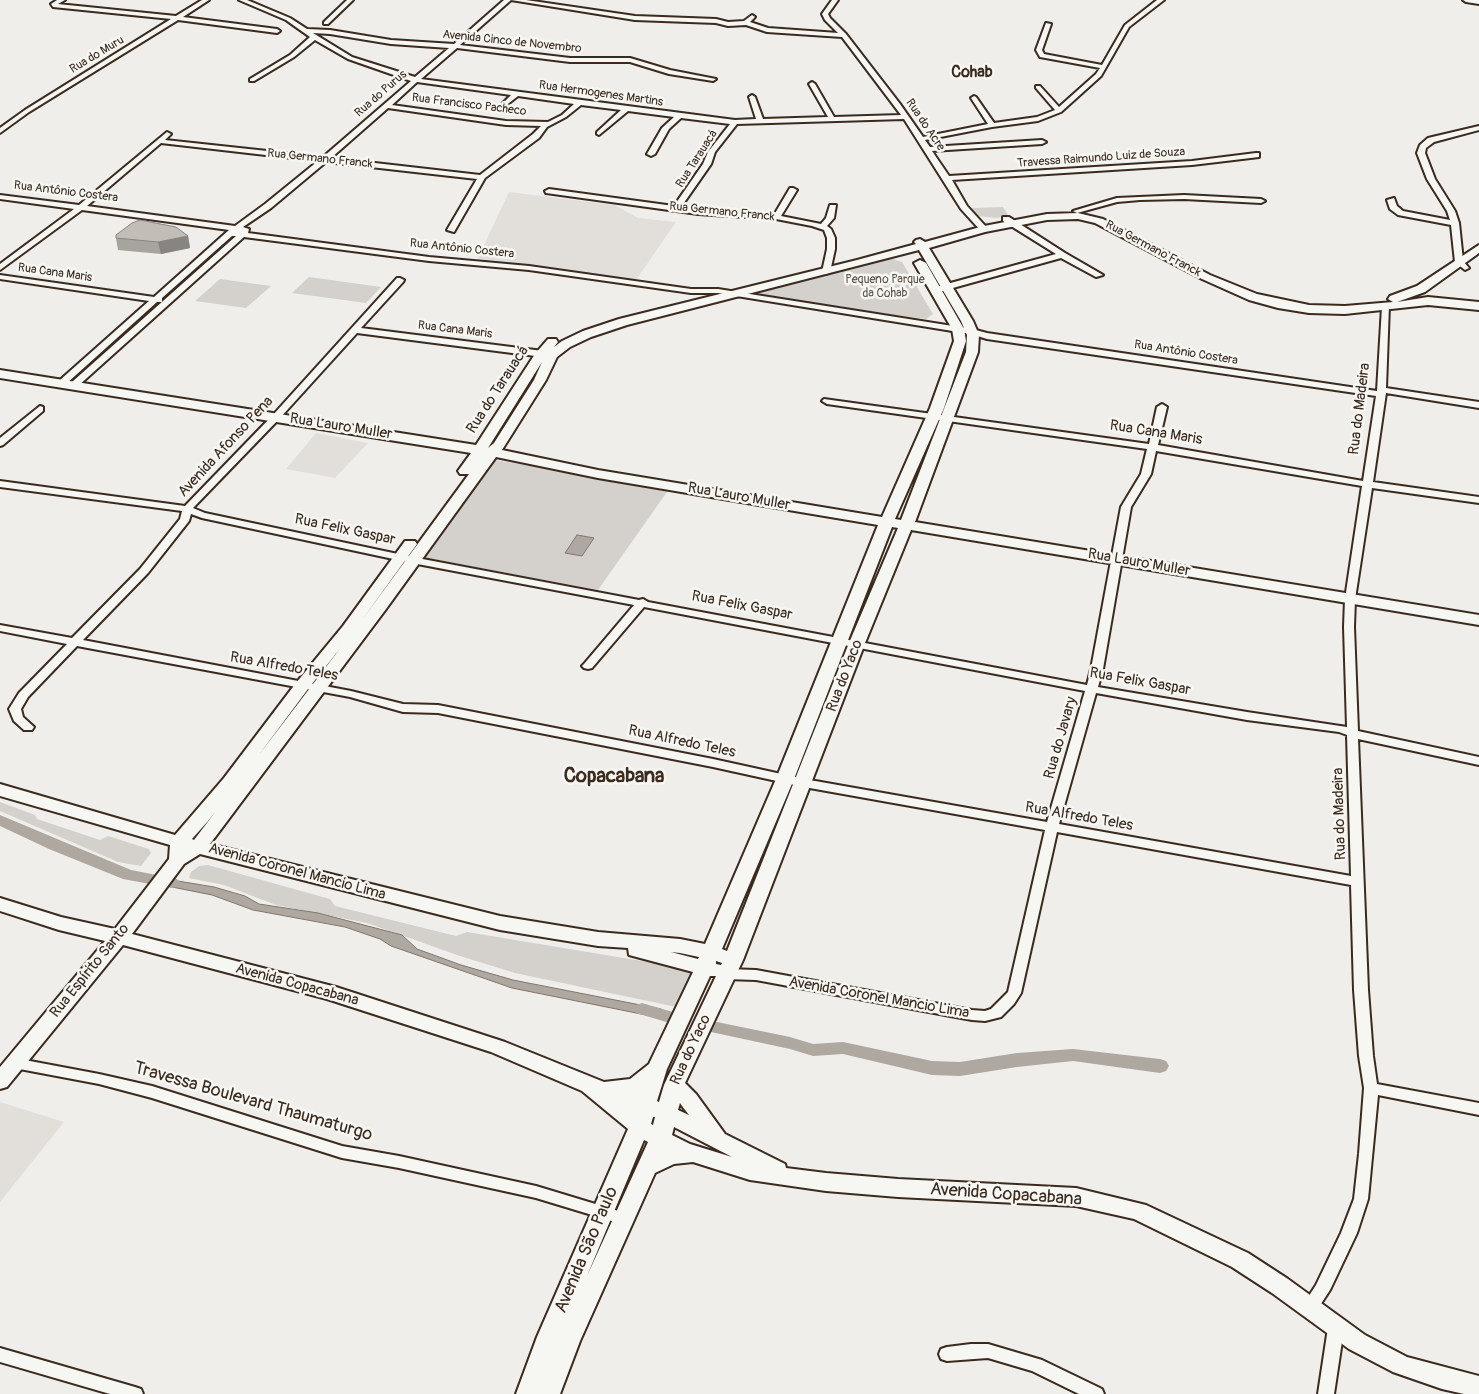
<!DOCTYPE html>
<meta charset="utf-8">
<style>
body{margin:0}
canvas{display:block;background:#efeeea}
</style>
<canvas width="1479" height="1394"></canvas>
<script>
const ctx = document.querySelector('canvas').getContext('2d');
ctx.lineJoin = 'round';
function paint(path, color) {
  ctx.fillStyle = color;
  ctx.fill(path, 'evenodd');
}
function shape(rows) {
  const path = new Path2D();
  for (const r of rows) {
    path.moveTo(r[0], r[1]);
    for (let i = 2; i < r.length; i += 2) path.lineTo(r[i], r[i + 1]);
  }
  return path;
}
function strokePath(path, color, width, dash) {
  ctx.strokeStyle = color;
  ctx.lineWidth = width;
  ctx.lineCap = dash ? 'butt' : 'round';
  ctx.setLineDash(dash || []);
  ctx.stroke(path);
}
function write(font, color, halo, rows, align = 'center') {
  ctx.font = font + ' Pangolin,sans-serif';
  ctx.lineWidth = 5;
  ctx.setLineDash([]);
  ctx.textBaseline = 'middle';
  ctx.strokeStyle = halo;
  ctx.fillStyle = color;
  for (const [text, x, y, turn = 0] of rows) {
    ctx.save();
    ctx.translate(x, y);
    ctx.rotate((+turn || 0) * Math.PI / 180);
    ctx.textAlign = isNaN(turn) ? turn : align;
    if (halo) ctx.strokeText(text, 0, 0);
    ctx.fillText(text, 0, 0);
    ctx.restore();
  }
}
paint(shape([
 [509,192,615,205,638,218,676,222,636,280,477,260],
 [316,433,368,443,335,478,286,469],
 [0,1102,64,1122,0,1202]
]), '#e2dfdb');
paint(shape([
 [1003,207,1008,215,997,218,977,216,972,208],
 [890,258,902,262,933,314,926,319,754,297,748,293],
 [309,277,381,287,366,303,292,293],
 [220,279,271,286,246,308,195,301],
 [489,459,669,489,598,590,416,556],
 [0,802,35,815,37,819,100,840,108,836,149,849,151,853,141,866,118,862,0,811],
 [208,865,330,899,335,906,456,936,467,932,696,970,681,1008,515,973,460,956,367,923,276,905,224,885,189,878,191,872,199,866]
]), '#d4d1cc');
const water = shape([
 [577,535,594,538,582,556,565,553,577,535],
 [172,880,214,887,245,896,259,904,318,913,402,935,417,949,461,965,513,980,661,1009,656,1017,512,988,391,946,380,939,345,927,253,910,212,895,167,886,172,880]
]);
paint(water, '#afa8a1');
strokePath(water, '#81766d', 1);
paint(shape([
 [0,815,131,870,172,878,177,879,180,883,177,887,172,888,123,879,49,849,0,826,0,815],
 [642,1003,676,1013,678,1017,676,1021,670,1023,636,1013,634,1009,636,1005,642,1003],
 [717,1022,790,1037,813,1044,843,1042,932,1061,960,1062,1017,1053,1073,1049,1160,1059,1166,1061,1169,1066,1166,1071,1160,1073,1073,1061,1017,1067,960,1076,932,1075,843,1054,813,1056,790,1049,711,1032,709,1028,711,1024,717,1022]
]), '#afa8a1');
const street = shape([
 [57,0,65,0,58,4,176,16,202,0,209,0,183,17,277,29,280,31,277,33,178,20,29,112,0,133,0,128,25,110,171,19,53,7,51,4,57,0],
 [239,0,247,0,290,18,307,29,330,30,391,40,454,44,504,0,526,0,635,16,716,19,728,22,744,21,752,15,755,17,750,22,768,28,838,33,825,20,822,14,832,0,838,0,828,14,830,18,846,34,900,104,923,137,988,124,971,98,974,96,976,97,994,123,1037,117,1055,110,1036,88,1036,86,1040,86,1059,107,1096,74,1100,68,1040,57,1036,50,1046,23,1051,24,1042,50,1044,54,1102,65,1125,25,1157,0,1164,0,1129,27,1101,76,1061,112,1038,121,992,127,925,140,930,147,1042,140,1046,142,1042,144,932,151,949,176,1192,161,1256,153,1259,153,1259,157,1192,165,952,180,967,206,988,229,984,231,981,231,961,209,904,119,737,124,715,152,711,164,681,207,774,215,790,188,793,188,797,190,781,216,821,224,826,218,830,205,836,205,834,218,827,226,831,229,835,238,835,249,830,272,826,274,822,272,827,249,827,238,824,230,812,226,776,219,698,214,546,193,545,191,549,189,674,206,703,164,708,152,730,124,681,118,669,129,655,154,651,156,647,154,662,128,674,117,628,111,599,135,597,134,597,132,621,110,581,105,566,117,547,127,539,138,485,178,454,232,447,230,477,179,326,162,271,208,243,227,249,229,248,233,429,257,529,266,691,289,718,289,972,329,987,333,1377,391,1382,307,1386,304,1389,305,1386,388,1479,402,1479,408,1386,393,1373,482,1479,497,1479,503,1372,488,1355,599,1354,627,1358,731,1479,757,1479,765,1358,739,1368,990,1373,1056,1377,1084,1479,1103,1479,1115,1378,1095,1368,1199,1357,1233,1330,1290,1315,1313,1309,1315,1303,1313,1301,1308,1316,1285,1341,1233,1354,1199,1359,1154,1364,1088,1359,1056,1354,990,1351,885,1057,832,1021,993,1014,1004,1001,1017,985,1021,972,1020,756,980,726,979,721,977,719,974,721,971,726,969,756,970,972,1010,985,1011,991,1009,1008,992,1045,830,804,787,713,767,438,713,403,712,350,697,77,646,28,697,21,709,23,717,34,727,32,730,24,730,14,721,9,709,19,693,67,644,0,631,0,625,72,638,140,569,180,519,182,511,0,487,0,481,185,506,273,415,397,278,400,278,404,280,403,282,361,328,551,352,555,355,551,358,357,333,279,419,193,508,205,513,412,557,639,600,643,599,648,602,1087,685,1091,669,1121,507,1141,474,1147,449,827,404,822,401,824,399,1149,444,1157,407,1162,404,1167,407,1158,445,1363,481,1376,396,987,339,971,334,718,293,691,293,529,270,429,261,244,237,78,386,72,386,72,382,236,236,232,236,162,298,162,302,157,302,66,384,60,384,60,380,149,301,0,279,0,275,154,297,229,230,82,210,0,270,0,264,74,209,0,199,0,195,79,205,167,132,171,134,165,140,323,157,411,81,348,59,315,40,294,57,254,81,250,81,250,79,290,55,310,37,286,20,239,0],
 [511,0,635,20,716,23,728,26,746,25,767,32,842,37,901,115,834,117,815,84,812,82,809,84,828,117,763,119,755,97,752,95,749,97,756,119,735,120,421,79,457,48,570,62,630,62,669,74,713,81,716,79,670,70,630,58,570,58,460,45,511,0],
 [313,33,330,34,391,44,449,48,415,77,352,57,313,33],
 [417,82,511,95,501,105,504,107,518,96,574,104,562,115,548,122,506,121,392,105,417,82],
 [388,108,506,125,541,126,533,134,480,175,331,158,388,108],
 [161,143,318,161,265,204,235,226,87,206,161,143],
 [1156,451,1362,486,1345,599,1344,627,1347,727,1247,712,1098,687,1103,669,1131,507,1151,474,1156,451],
 [191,514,202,518,412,563,634,605,584,664,582,666,584,668,588,669,592,668,644,607,1085,691,1047,822,804,779,713,759,438,705,403,704,351,691,83,640,148,573,189,521,191,514],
 [1096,693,1247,720,1339,732,1347,735,1351,876,1059,824,1096,693],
 [347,0,353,0,328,24,324,24,324,22,347,0],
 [1463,0,1479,0,1479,4,1466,2,1463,0],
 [1479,126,1479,130,1434,142,1426,148,1425,153,1435,179,1455,211,1459,223,1463,261,1469,268,1465,270,1455,262,1451,225,1398,215,1390,209,1387,200,1394,198,1397,206,1403,211,1450,220,1447,211,1427,179,1417,153,1420,145,1428,138,1479,126],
 [1184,195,1261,199,1265,201,1261,203,1184,199,1140,200,1117,202,1077,213,1073,211,1117,198,1184,195],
 [1003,217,1009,217,1065,253,1103,275,1096,277,1061,258,942,291,936,291,936,287,1056,254,1003,221,1003,217],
 [40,406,43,407,43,411,3,445,0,446,0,438,40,406],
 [14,1058,99,1074,152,1086,342,1146,399,1156,536,1186,625,1213,630,1215,633,1219,630,1223,625,1225,536,1198,399,1168,342,1158,152,1098,99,1084,9,1067,7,1063,9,1059,14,1058],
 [1336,1321,1342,1323,1344,1328,1334,1394,1318,1394,1328,1328,1330,1323,1336,1321],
 [971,1344,988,1344,1042,1360,1102,1389,1104,1394,1079,1394,1032,1371,988,1358,947,1361,941,1359,939,1354,941,1349,947,1347,971,1344],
 [0,1348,135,1387,141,1389,143,1394,110,1394,0,1362,0,1348]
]);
const secondary = shape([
 [1078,213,1103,219,1210,275,1257,294,1309,305,1345,306,1393,302,1388,299,1390,296,1417,286,1479,245,1479,253,1425,292,1397,302,1428,297,1479,302,1479,310,1428,305,1345,314,1309,313,1278,308,1249,300,1202,279,1095,223,1078,219,1047,220,985,232,929,248,973,321,979,335,978,352,915,522,1479,615,1479,625,911,530,865,643,743,960,685,1083,696,1094,725,1134,785,1164,786,1168,826,1173,898,1179,1076,1188,1146,1205,1248,1253,1288,1279,1365,1335,1407,1357,1479,1376,1479,1394,1464,1394,1442,1389,1393,1372,1349,1349,1272,1293,1232,1267,1134,1219,1076,1206,898,1197,826,1191,750,1180,693,1162,674,1164,655,1173,580,1341,560,1394,516,1394,537,1337,628,1129,582,1091,491,1052,327,999,123,945,7,1087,0,1089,0,1067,105,941,59,930,0,911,0,898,61,917,115,929,169,859,170,845,0,796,0,784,175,835,224,778,296,683,343,626,405,541,415,541,417,544,362,620,469,474,460,474,458,471,471,453,0,378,0,370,476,445,535,354,548,339,556,339,558,342,554,347,562,341,583,331,619,319,857,260,916,244,914,242,916,240,920,239,925,242,984,226,1047,214,1078,213],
 [919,250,961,321,967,335,966,352,901,520,895,519,944,408,966,341,964,329,926,263,920,260,914,263,952,329,954,341,930,408,882,517,598,470,502,450,546,380,557,357,570,347,591,337,627,325,919,250],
 [542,362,534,380,494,443,488,448,542,362],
 [496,457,598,478,878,525,776,779,705,944,680,939,598,932,500,916,210,844,386,609,496,457],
 [892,527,898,528,849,643,727,951,722,949,794,779,892,527],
 [342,646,258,756,308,689,342,646],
 [216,811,194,840,192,839,208,821,216,811],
 [200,854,500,930,598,946,628,948,629,955,693,972,649,1064,630,1079,604,1082,505,1042,336,987,132,934,184,864,200,854],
 [671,952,680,953,699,957,698,959,671,952],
 [716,961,722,963,721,965,716,964,716,961],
 [710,976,716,976,664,1085,659,1102,657,1101,667,1069,710,976],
 [680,1103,682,1106,689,1115,678,1110,680,1103],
 [653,1117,655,1117,653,1125,651,1124,653,1117],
 [674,1127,732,1157,690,1144,672,1135,674,1127],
 [644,1140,648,1142,587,1276,644,1140]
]);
strokePath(street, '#3b2a1e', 4);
strokePath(secondary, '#3b2a1e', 4);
paint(street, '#f6f6f2');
paint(secondary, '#f6f6f2');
paint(shape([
 [188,236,190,248,161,254,118,250,116,238]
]), '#a7a39d');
paint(shape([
 [188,236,190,248,161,254,158,242]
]), '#888480');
const building = shape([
 [140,220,176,227,188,236,158,242,116,238,116,235,132,223,140,220]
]);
paint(building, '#c2bdb7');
strokePath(building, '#888480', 1);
write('12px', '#3b2a1e', '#f6f6f2', [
 ["Avenida Cinco de Novembro",512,42,6],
 ["Rua do Muru",97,55,-31],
 ["Rua do Purus",381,94,-41],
 ["Rua Hermogenes Martins",601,94,8],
 ["Rua Francisco Pacheco",469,105,7],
 ["Rua do Acre",925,125,56],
 ["Travessa Raimundo Luiz de Souza",1101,158,-4],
 ["Rua Germano Franck",320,159,6],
 ["Rua Tarauacá",697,159,-57],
 ["Rua Antônio Costera",66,192,7],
 ["Rua Germano Franck",722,212,6],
 ["Rua Antônio Costera",462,249,6],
 ["Rua Germano Franck",1153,249,28],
 ["Rua Cana Maris",55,273,8],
 ["Rua Cana Maris",455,330,7],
 ["Rua Antônio Costera",1186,353,9]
]);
write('12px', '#61544a', '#f6f6f2', [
 ["Pequeno Parque",885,280],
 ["da Cohab",885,294]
]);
write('15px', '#3b2a1e', '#f6f6f2', [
 ["Rua do Tarauacá",498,390,-57],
 ["Rua do Madeira",1360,409,-83],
 ["Rua Lauro Muller",341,427,9],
 ["Rua Cana Maris",1156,433,9],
 ["Avenida Afonso Pena",226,447,-47],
 ["Rua Lauro Muller",739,497,10],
 ["Rua Felix Gaspar",345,530,12],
 ["Rua Lauro Muller",1139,563,10],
 ["Rua Felix Gaspar",742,606,11],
 ["Rua Alfredo Teles",284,667,10],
 ["Rua do Yaco",845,676,-69],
 ["Rua Felix Gaspar",1140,682,10],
 ["Rua do Javary",1061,738,-74],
 ["Rua Alfredo Teles",682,742,12],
 ["Rua do Madeira",1340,814,-92],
 ["Rua Alfredo Teles",1079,817,10],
 ["Avenida Coronel Mancio Lima",297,872,15],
 ["Rua Espírito Santo",90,971,-51],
 ["Avenida Copacabana",297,985,15],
 ["Avenida Coronel Mancio Lima",879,998,10],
 ["Rua do Yaco",691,1050,-65]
]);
write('bold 16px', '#3b2a1e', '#f6f6f2', [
 ["Cohab",972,73]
]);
write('18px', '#3b2a1e', '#f6f6f2', [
 ["Travessa Boulevard Thaumaturgo",253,1102,16],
 ["Avenida Copacabana",1006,1195,4],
 ["Avenida São Paulo",587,1250,-67]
]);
write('bold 20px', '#3b2a1e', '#f6f6f2', [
 ["Copacabana",614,777]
]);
</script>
